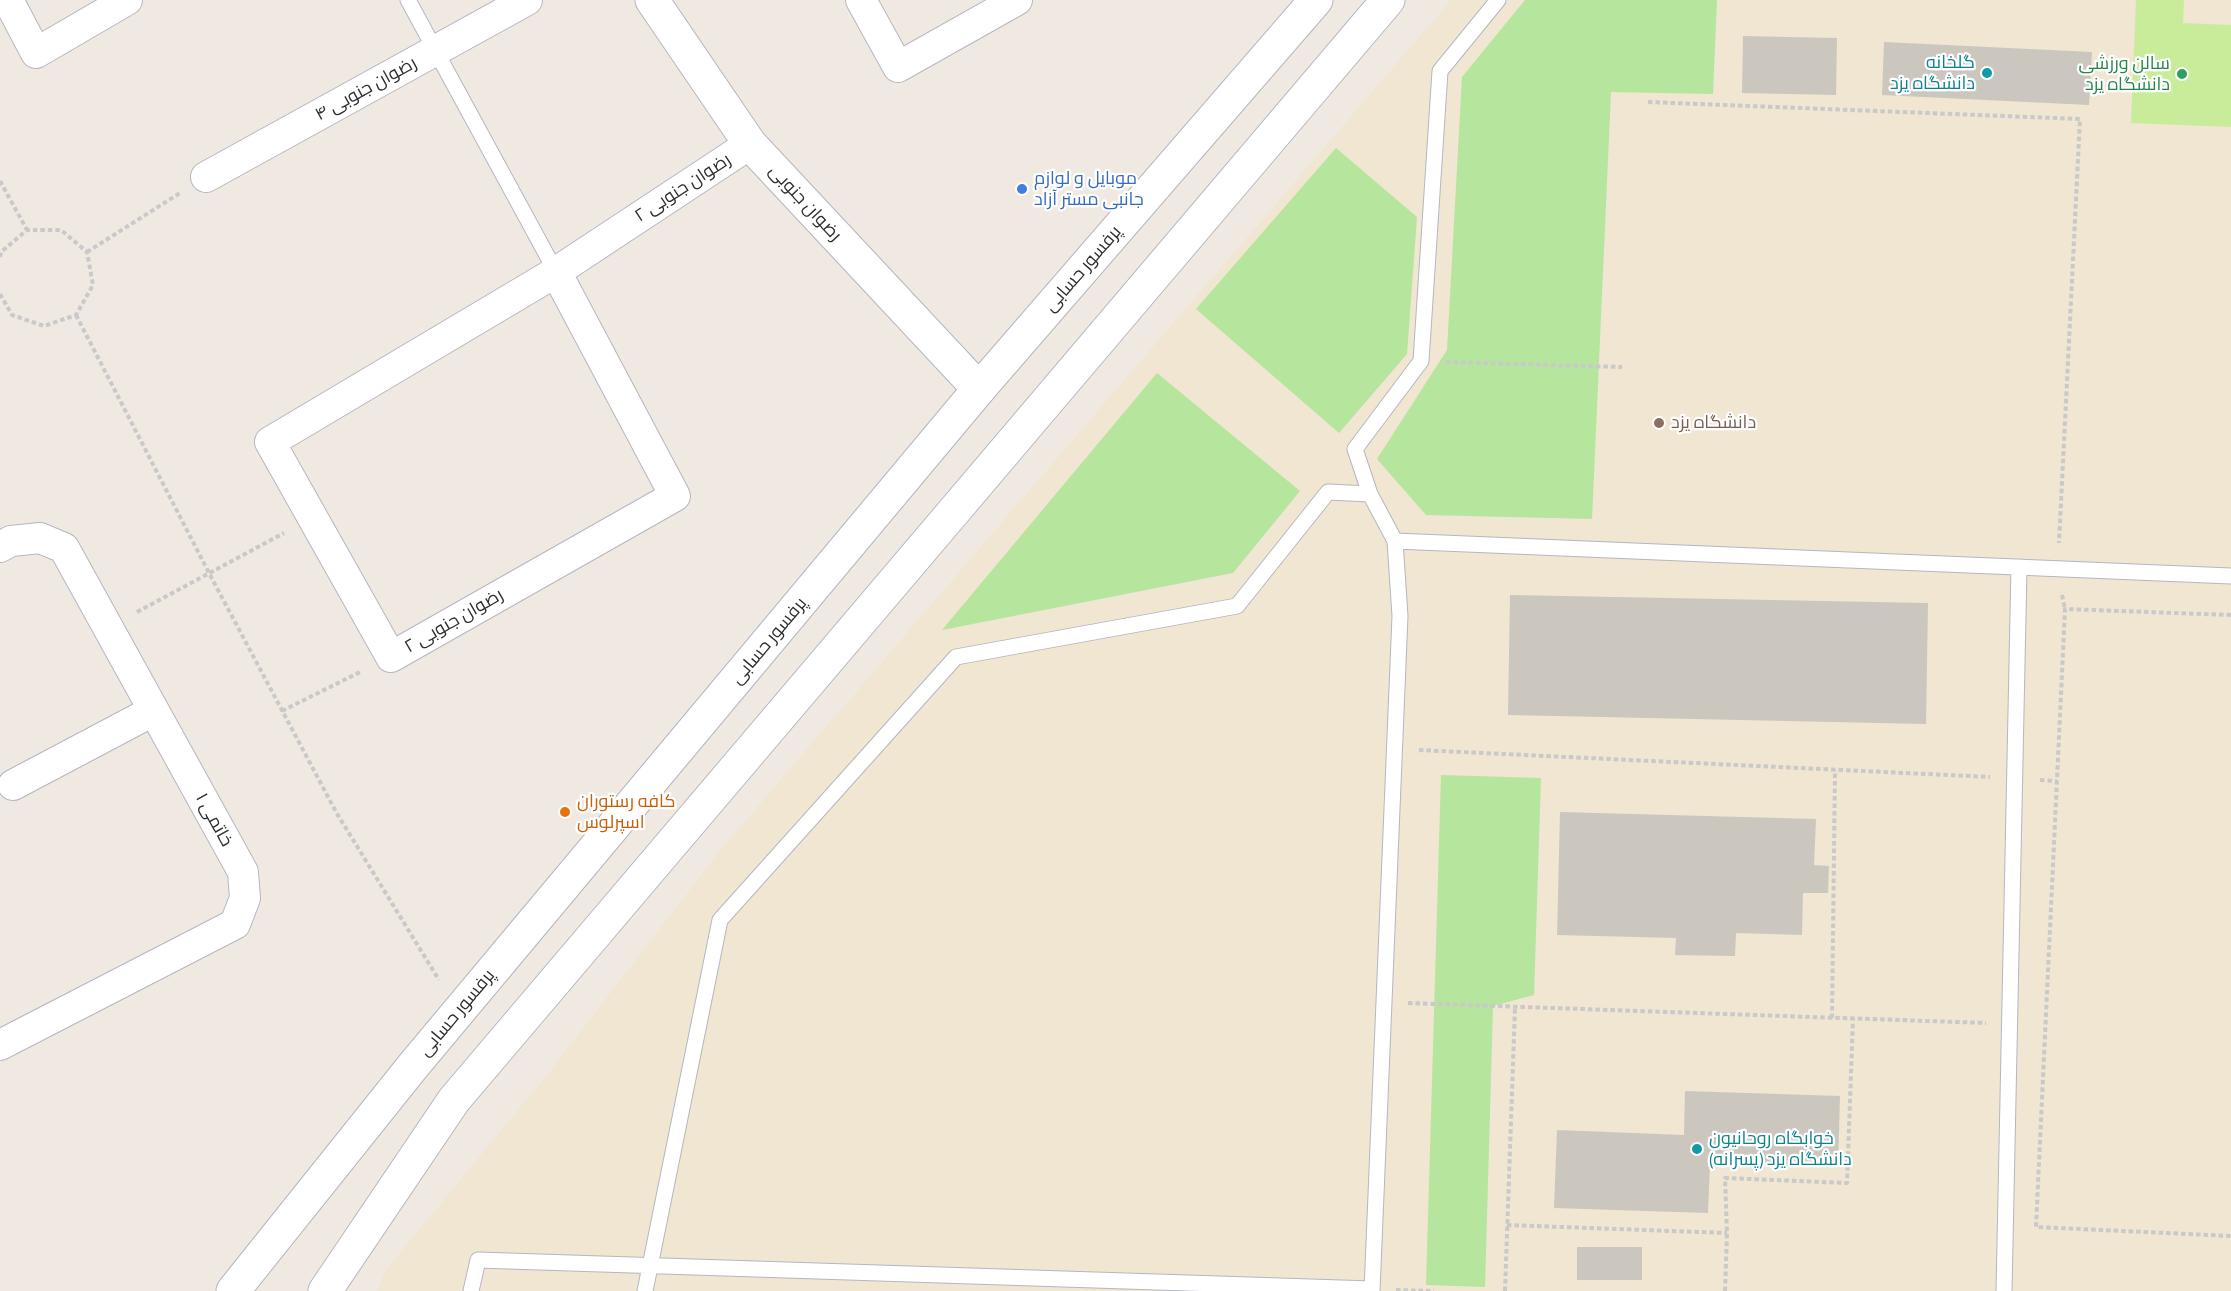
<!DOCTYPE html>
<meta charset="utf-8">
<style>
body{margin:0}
canvas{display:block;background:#efe9e1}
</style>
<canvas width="2231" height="1291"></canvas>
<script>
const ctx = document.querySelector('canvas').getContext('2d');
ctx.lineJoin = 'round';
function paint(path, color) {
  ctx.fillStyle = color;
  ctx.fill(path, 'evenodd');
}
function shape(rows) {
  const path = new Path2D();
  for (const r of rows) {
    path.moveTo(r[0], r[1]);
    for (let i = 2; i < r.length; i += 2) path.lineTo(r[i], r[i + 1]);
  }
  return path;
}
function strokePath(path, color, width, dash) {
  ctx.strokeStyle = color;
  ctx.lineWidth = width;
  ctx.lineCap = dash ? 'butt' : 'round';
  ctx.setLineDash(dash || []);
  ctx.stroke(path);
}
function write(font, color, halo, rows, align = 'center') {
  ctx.font = font + ' "PT Sans Narrow",Cairo,sans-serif';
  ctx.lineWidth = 4.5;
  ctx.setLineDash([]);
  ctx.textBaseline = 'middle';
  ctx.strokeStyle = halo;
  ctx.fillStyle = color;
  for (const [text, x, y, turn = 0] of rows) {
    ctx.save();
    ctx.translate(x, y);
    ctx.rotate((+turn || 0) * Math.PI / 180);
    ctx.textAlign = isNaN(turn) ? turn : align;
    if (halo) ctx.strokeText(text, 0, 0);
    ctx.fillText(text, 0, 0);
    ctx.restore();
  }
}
paint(shape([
 [1451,0,2231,0,2231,1291,377,1291,386,1270,547,1075,723,847]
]), '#f0e6d1');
paint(shape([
 [1525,0,1717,0,1713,94,1611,92,1592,519,1426,515,1377,459,1447,350,1462,77],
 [1336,148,1417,217,1407,354,1339,433,1196,309],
 [1157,373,1300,491,1233,573,942,630],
 [1441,775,1541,778,1534,995,1493,1006,1485,1287,1426,1285]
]), '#b6e59e');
paint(shape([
 [2136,0,2184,0,2183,23,2231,25,2231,127,2131,123]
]), '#c9ec9a');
paint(shape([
 [1743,36,1837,38,1836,95,1742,93],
 [1884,42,2092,52,2089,105,1882,95],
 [1510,595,1928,603,1926,724,1508,715],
 [1560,812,1816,819,1814,865,1829,866,1828,893,1803,893,1802,935,1736,933,1735,956,1675,955,1676,938,1557,935],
 [1685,1091,1840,1096,1838,1167,1710,1163,1708,1213,1554,1208,1557,1130,1684,1135],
 [1577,1247,1642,1247,1642,1280,1577,1280]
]), '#cbc7bf');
const service = shape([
 [408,0,556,272],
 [1370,494,1355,449,1421,361,1440,71,1498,0],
 [1395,541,2231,576],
 [471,1291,478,1260,1372,1289],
 [645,1291,720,920,956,657,1237,606,1328,492,1370,494,1395,541,1400,616,1372,1291],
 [2004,1291,2019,567]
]);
const minor = shape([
 [8,0,36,53,127,0],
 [861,0,898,67,1017,0],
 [206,177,527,0],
 [556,272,675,496,391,657,270,442,556,272,750,144],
 [0,547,11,541,40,538,64,548,243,872,245,898,235,924,0,1045],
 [13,785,153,711]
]);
const tertiary = shape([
 [652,0,750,144,979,389]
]);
const secondary = shape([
 [233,1291,413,1066,979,389,1316,0],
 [325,1291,454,1100,1388,0]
]);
strokePath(service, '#b4b7c1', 17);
strokePath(minor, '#b4b7c1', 32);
strokePath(tertiary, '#b4b7c1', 35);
strokePath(secondary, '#b4b7c1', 35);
strokePath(shape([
 [1648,102,2080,119,2059,543],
 [0,181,27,230],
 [87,252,180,193],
 [0,257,1,252,27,230,61,230,87,252,93,285,76,315,44,326,12,315,0,294],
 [76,315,209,573,336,812,439,980],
 [1446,362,1622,367],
 [2062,595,2065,609],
 [137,612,284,533],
 [2231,615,2065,609,2036,1227,2231,1236],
 [282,711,362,671],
 [1419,750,1990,777],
 [2040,780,2057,781],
 [1408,1003,1986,1023],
 [1832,1018,1835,770],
 [1507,1225,1727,1233],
 [1396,1290,1434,1291],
 [1505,1291,1515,1007],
 [1725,1291,1727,1233,1725,1178,1847,1183,1853,1019]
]), '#c9c9c9', 4, [4.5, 3]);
strokePath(service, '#fff', 15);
strokePath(minor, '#fff', 30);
strokePath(tertiary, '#fff', 33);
strokePath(secondary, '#fff', 33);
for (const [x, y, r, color] of [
 [1987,73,6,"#0f9aa8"],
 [2182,74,6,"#2e9e5b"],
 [1022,189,6,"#3f7fe0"],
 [1659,423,6,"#8d6e63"],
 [565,812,6,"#e8710a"],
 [1697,1149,6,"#0f9aa8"]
]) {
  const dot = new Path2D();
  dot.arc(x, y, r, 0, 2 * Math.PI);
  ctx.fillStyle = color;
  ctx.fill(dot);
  strokePath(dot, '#fff', 2);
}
write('18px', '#0d838f', '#fff', [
 ["گلخانه",1975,63],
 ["دانشگاه یزد",1975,84],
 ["خوابگاه روحانیون",1709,1139,"left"],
 ["(پسرانه) دانشگاه یزد",1709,1160,"left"]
], 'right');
write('18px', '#27864d', '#fff', [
 ["سالن ورزشی",2170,64],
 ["دانشگاه یزد",2170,85]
], 'right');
write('18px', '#2e2e2e', '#fff', [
 ["رضوان جنوبی ۴",366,89,-29],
 ["رضوان جنوبی ۲",683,188,-33],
 ["رضوان جنوبی",805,203,47],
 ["پرفسور حسابی",1083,269,-49],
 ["رضوان جنوبی ۲",454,621,-30],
 ["پرفسور حسابی",769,641,-50],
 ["خاتمی ۱",214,820,61],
 ["پرفسور حسابی",457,1013,-50]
]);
write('18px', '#366cbe', '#fff', [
 ["موبایل و لوازم",1034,179],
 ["جانبی مستر آزاد",1034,200]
], 'left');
write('18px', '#785e54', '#fff', [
 ["دانشگاه یزد",1671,423]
], 'left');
write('18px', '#c56008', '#fff', [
 ["کافه رستوران",577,802],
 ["اسپرلوس",577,823]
], 'left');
</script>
